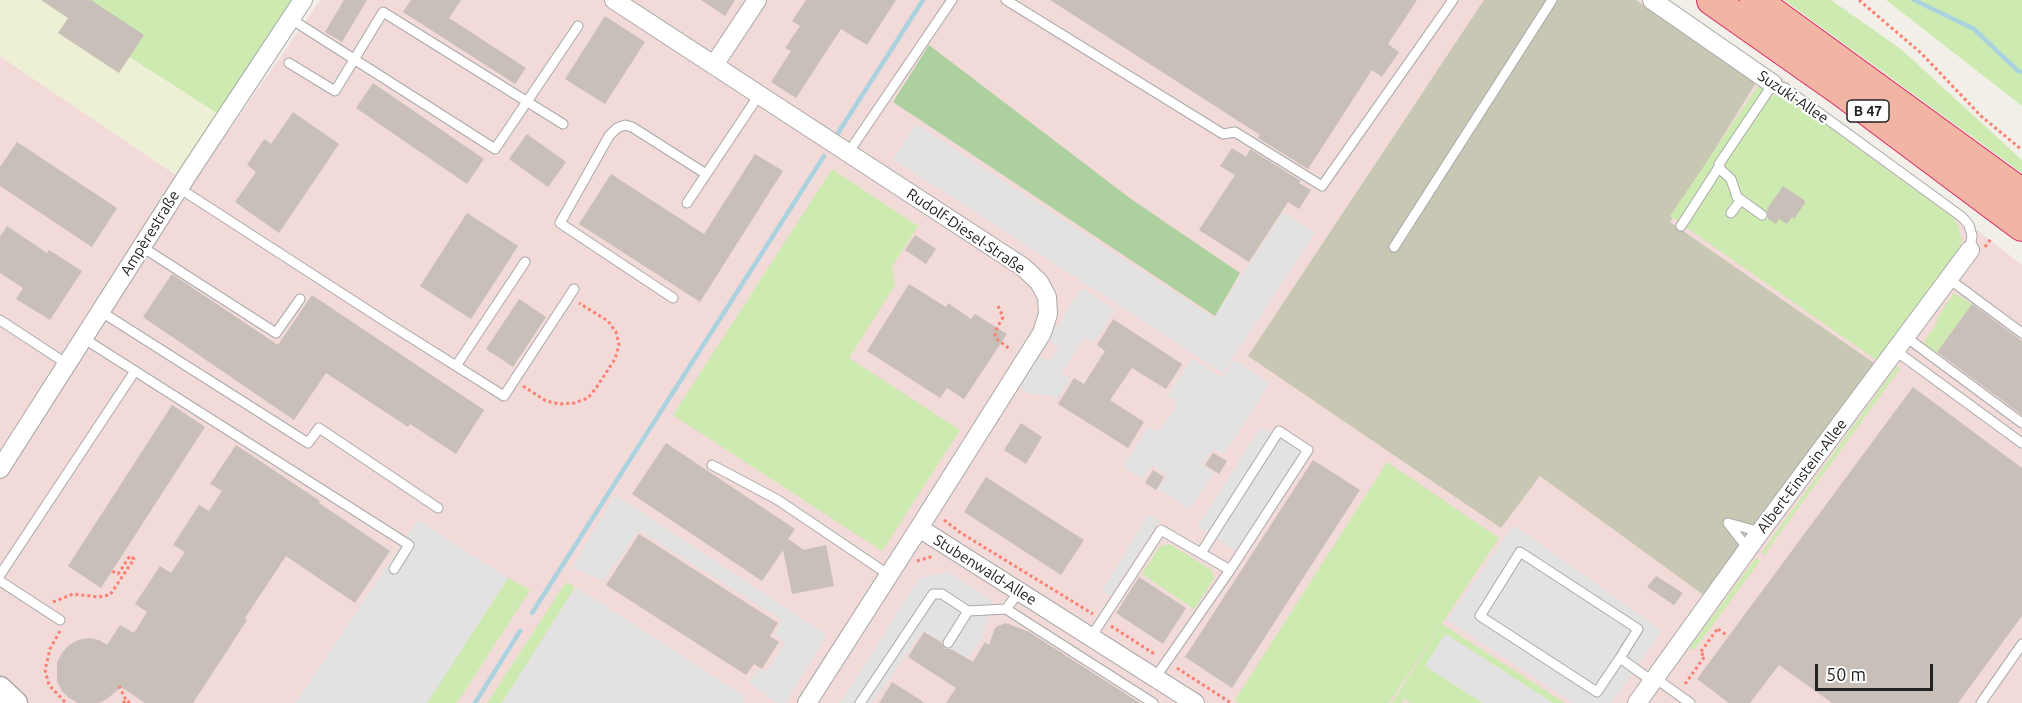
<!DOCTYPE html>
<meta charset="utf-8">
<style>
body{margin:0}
#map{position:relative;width:2022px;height:703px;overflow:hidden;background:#f2efe9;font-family:Ubuntu,sans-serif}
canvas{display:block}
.scale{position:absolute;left:1815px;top:664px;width:118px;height:27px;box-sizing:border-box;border:3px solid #222;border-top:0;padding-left:8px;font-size:18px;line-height:21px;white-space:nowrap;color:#222;-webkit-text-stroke:4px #fff;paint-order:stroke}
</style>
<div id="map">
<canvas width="2022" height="703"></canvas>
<div class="scale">50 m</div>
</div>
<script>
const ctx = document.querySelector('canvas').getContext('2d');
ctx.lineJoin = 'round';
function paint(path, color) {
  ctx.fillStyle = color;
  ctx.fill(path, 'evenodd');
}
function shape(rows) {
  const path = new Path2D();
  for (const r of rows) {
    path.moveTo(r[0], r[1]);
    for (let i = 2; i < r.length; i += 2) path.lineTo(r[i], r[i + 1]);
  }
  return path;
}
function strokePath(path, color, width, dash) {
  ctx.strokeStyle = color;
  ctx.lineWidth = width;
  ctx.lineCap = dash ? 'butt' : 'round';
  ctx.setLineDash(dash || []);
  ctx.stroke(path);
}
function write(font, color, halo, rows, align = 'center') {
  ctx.font = font + ' Ubuntu,sans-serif';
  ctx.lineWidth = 4.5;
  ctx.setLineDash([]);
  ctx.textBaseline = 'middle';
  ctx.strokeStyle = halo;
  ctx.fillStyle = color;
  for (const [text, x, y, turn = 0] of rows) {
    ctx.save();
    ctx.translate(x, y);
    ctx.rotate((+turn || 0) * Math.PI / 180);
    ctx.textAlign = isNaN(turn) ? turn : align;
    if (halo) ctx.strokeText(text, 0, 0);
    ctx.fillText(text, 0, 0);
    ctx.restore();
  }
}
paint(shape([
 [320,0,1667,0,1773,71,2022,265,2022,703,0,703,0,56,191,185]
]), '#f2dad9');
paint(shape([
 [1484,0,1636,0,1757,81,1670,222,1877,365,1705,596,1540,476,1501,528,1248,356]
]), '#c7c7b4');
paint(shape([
 [0,0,55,0,51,7,217,113,177,176,0,56]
]), '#eef0d5');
paint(shape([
 [55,0,292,0,217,113,51,7],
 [1784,0,1831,0,1902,50,2022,160,2022,173],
 [1886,0,2022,0,2022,106],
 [1760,85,1774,96,1781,92,1952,217,1958,225,1962,241,1958,250,1879,362,1670,216,1754,92],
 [832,169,918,226,892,266,895,285,849,358,960,430,882,551,673,415],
 [1954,293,1972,304,1935,354,1922,345,1937,323,1937,318],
 [1897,366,1900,369,1764,555,1761,553],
 [1387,462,1499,538,1389,703,1239,703,1235,700],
 [1170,544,1211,570,1214,579,1194,609,1142,574,1160,546],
 [1756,558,1760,561,1694,650,1690,647],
 [508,578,530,590,457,703,427,703],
 [566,582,575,587,502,703,487,703],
 [1442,624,1565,703,1553,703,1446,634,1425,666,1483,703,1411,703,1403,698,1402,703,1392,703]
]), '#cdebb0');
paint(shape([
 [929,45,1131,199,1240,273,1215,316,893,102]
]), '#add19e');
paint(shape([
 [916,124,1214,318,1283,212,1315,233,1223,373,893,159],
 [1082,288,1115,310,1094,342,1085,337,1061,373,1070,379,1056,400,1048,395,1029,394,1019,387,1039,356,1048,362,1059,347,1048,340],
 [1192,358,1222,378,1234,360,1270,383,1223,455,1213,448,1202,465,1213,473,1190,510,1158,489,1167,475,1152,465,1142,479,1123,466,1149,426,1158,432,1178,403,1168,396],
 [1261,427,1300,452,1235,551,1197,526],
 [615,495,827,635,785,703,777,703,749,683,758,670,767,671,785,643,775,635,782,620,639,530,603,581,572,567],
 [1149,514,1159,521,1110,596,1102,590],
 [418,520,508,578,427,703,295,703],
 [1514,525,1662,631,1611,703,1573,703,1447,620],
 [949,572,993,602,981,640,967,658,923,630,872,703,840,703,919,578],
 [576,587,746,697,742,703,502,703],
 [1445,634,1553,703,1483,703,1425,666]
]), '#e2e2e2');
strokePath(shape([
 [1914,0,1974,29,2018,71,2022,72],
 [838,133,923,0],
 [532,613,824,156],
 [475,703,520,631]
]), '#aad3df', 4.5);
paint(shape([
 [41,0,91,0,144,35,119,73,58,33,68,18],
 [344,0,367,0,342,42,325,32],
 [411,0,461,0,449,18,526,68,515,84,403,12],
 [701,0,735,0,725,16],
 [806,0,896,0,867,45,841,29,796,98,771,82,791,51,785,48,800,26,792,21],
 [1050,0,1417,0,1388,44,1399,52,1382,77,1372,70,1308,169,1258,138,1260,135],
 [605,16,645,42,605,104,565,79],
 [373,83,484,159,467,184,356,108],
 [293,112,339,144,279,233,235,202,256,172,247,165,264,139,271,144],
 [527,134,566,162,548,187,509,159],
 [17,142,117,208,92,247,0,186,0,167],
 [1232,148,1246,157,1250,149,1301,181,1299,183,1311,190,1299,209,1288,202,1249,262,1199,230,1235,175,1220,166],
 [755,154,783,171,700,302,579,224,611,174,704,234],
 [1783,186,1804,200,1805,203,1794,219,1792,217,1787,224,1779,219,1776,224,1768,219,1767,209],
 [467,213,518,246,471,319,420,286],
 [7,226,47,253,49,250,82,271,50,320,16,299,23,288,0,273,0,237],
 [915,235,936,249,926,264,905,250],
 [172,274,278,345,312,295,484,410,456,454,410,424,408,427,326,373,294,420,143,317],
 [909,284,946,307,948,303,971,319,975,314,1007,334,964,399,947,388,940,398,867,351],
 [519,299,546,317,513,367,486,349],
 [1972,304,2022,341,2022,415,1937,352],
 [1113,319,1182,364,1166,389,1132,368,1110,400,1144,422,1128,448,1058,404,1074,378,1084,384,1105,351,1097,345],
 [1913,387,2022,468,2022,616,1958,703,1832,703,1779,665,1750,703,1729,703,1697,679],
 [172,405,205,427,101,588,68,566],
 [1021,423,1042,437,1026,464,1004,450],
 [666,443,795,529,788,539,804,550,826,545,834,586,792,594,783,550,762,581,632,494],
 [236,445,320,501,319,503,390,551,355,603,286,556,245,618,247,620,193,703,145,703,121,687,107,699,99,703,78,703,69,698,62,691,57,681,57,662,62,653,69,645,78,640,89,638,99,640,107,645,120,625,134,633,147,612,135,604,160,566,171,573,185,552,173,545,199,505,209,511,222,491,210,484],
 [1213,453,1227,461,1219,474,1205,465],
 [1313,460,1360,490,1232,688,1185,657],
 [1153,470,1164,477,1156,490,1145,483],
 [986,477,1084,540,1061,575,964,512],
 [639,534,778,623,770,636,779,642,762,669,754,664,746,675,606,585],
 [1656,576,1683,593,1674,605,1647,587],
 [1139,577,1186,608,1163,644,1116,613],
 [1006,623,1029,632,1140,703,946,703,956,688,908,657,924,632,941,642,945,649,951,649,973,662,985,642,989,645,995,628,998,626],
 [892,682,925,703,879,703]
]), '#c7bfb8');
const service = shape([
 [1006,0,1223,134,1235,132,1322,186,1453,0],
 [291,19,495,149,578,26],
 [289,63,335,91,383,12,563,124],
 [848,153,952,0],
 [179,188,386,322,504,396,574,289],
 [687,203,759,95],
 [1731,213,1740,201],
 [1762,215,1737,197,1731,179,1721,170,1719,164,1773,84,1785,88,1962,217,1969,225,1972,236,1970,250],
 [1681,226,1719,167],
 [142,247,276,333,300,299],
 [1394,247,1552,0],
 [1949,279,2022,333],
 [673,298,560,223,609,136,617,128,625,125,632,127,706,174],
 [100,311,308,443,319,428,438,508],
 [0,320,67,364],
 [1906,337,2022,423],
 [83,338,409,545,394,569],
 [1896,351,2022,443],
 [456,366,525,262],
 [712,465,778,500,889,575],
 [1728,523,1760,532],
 [1728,523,1748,549],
 [1201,553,1279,431,1308,450,1230,570],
 [0,575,135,371],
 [0,581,60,620],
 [1006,609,1153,703],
 [1091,637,1161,530,1230,570,1155,678],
 [948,643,968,611],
 [1620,658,1638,629,1520,552,1480,616,1597,692,1620,658,1652,681],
 [1655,678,1690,703],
 [860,703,933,594,942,594,968,611,1006,609,1019,592],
 [1981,703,2022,644]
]);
const minor = shape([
 [614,0,1023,267,1039,282,1047,297,1048,314,1042,333,919,528,807,703],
 [1652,0,1773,84],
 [714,65,757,0],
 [0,469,190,171,303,0],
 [919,528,1195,703],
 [1637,703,1760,532,1970,250]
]);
const tertiary = shape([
 [0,688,16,703]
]);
const trunk = shape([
 [1712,0,1840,90,2022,226],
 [1755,0,2022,194]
]);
strokePath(service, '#a9a9a9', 11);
strokePath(minor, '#a9a9a9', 20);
strokePath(tertiary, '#a9a9a9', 25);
strokePath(trunk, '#dc2a67', 32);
strokePath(shape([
 [1859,0,1921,53,1981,116,2022,150],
 [1985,247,1992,237],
 [998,306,1003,317,996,330,995,335,998,340,1011,350],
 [523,386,546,401,560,404,574,403,588,398,596,388,615,359,619,345,616,332,608,321,579,303],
 [944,520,961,533,1093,614],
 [917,561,934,556],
 [53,602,73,594,98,597,110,595,134,559,130,556,118,574,112,571],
 [1111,626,1156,655],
 [1718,629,1728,636],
 [60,631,50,649,45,670,49,685,66,703],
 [1177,668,1231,703],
 [1685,684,1705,656,1700,653,1718,628],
 [119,686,126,700],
 [123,703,126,700,130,703]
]), '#fa8072', 3, [3, 3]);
strokePath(service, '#fff', 9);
strokePath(minor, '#fff', 18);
strokePath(tertiary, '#fff', 22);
strokePath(trunk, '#f2b4a3', 30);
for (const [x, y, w] of [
 [1868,111,42]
]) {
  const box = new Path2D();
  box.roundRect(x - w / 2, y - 11, w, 22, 4.5);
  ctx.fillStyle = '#fff';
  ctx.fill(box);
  strokePath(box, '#222', 1.5);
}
write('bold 14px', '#222', null, [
 ["B 47",1868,111]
]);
write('15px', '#222', '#fff', [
 ["Suzuki-Allee",1793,97,34],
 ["Rudolf-Diesel-Straße",966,231,34],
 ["Ampèrestraße",150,233,-58],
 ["Albert-Einstein-Allee",1802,476,-53],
 ["Stubenwald-Allee",985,570,32]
]);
</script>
